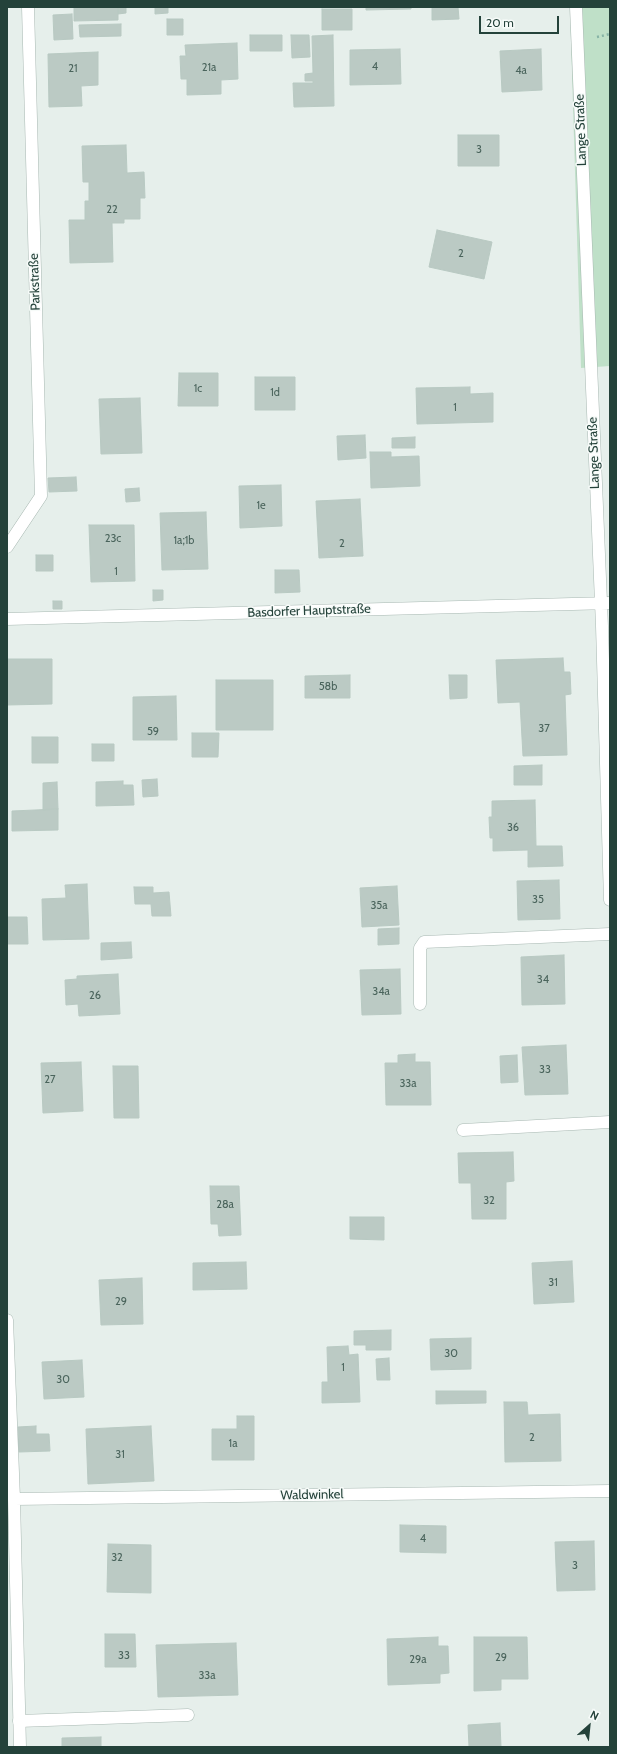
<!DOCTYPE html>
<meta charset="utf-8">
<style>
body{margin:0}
#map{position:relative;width:617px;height:1754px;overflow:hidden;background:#e6efeb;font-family:Cabin,sans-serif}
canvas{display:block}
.frame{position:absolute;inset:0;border:8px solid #24423a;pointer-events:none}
.north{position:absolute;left:569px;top:1706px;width:40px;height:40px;-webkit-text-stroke:3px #f7fbf9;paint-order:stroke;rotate:27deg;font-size:11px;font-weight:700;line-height:16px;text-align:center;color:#24423a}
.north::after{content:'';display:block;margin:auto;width:14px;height:18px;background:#24423a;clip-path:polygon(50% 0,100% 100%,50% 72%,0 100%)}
.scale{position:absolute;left:479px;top:16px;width:80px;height:18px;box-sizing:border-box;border:2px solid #24423a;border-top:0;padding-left:5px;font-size:12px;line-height:14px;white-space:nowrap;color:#24423a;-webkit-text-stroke:3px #f7fbf9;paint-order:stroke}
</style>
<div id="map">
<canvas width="617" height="1754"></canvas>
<div class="frame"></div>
<div class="north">N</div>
<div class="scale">20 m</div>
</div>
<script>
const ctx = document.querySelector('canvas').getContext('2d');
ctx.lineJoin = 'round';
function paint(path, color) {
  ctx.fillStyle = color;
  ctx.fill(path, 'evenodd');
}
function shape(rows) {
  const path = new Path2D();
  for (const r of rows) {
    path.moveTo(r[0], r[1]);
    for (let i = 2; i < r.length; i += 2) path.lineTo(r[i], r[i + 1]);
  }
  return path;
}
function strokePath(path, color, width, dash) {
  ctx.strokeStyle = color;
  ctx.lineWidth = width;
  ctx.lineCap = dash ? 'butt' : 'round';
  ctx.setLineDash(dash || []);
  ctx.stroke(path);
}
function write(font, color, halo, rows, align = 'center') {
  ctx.font = font + ' Cabin,sans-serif';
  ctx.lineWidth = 3;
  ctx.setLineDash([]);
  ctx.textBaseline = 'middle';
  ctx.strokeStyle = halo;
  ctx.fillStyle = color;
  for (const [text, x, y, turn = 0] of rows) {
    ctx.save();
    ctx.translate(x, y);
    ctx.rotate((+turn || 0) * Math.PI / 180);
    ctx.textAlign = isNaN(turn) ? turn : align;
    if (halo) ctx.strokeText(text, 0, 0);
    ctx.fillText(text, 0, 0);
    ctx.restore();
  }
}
paint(shape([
 [570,7,610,7,610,366,581,368]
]), '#bfe0c8');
const building = shape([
 [74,7,118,7,118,20,74,21,74,7],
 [118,7,126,7,126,13,118,14,118,7],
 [155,7,168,7,168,13,155,14,155,7],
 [366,7,411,7,411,9,366,10,366,7],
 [432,7,458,7,459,19,432,20,432,7],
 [322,9,352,9,352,30,322,30,322,9],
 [72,14,73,39,54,40,53,15,72,14],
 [167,19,183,19,183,35,167,35,167,19],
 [121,24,121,36,80,37,79,25,121,24],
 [250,35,282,35,282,51,250,51,250,35],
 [291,35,309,35,310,57,292,58,291,35],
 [333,35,334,106,294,107,293,83,313,83,313,81,305,81,305,74,313,73,312,36,333,35],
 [237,43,238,79,221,80,221,94,187,95,187,79,181,79,180,56,186,56,185,45,237,43],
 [400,49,401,84,350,85,350,50,400,49],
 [541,49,542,90,502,92,500,51,541,49],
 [98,52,98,85,81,86,82,106,49,107,48,54,98,52],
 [458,135,499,135,499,166,458,166,458,135],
 [126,145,127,173,144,172,145,198,140,198,140,219,124,219,124,223,112,223,113,262,70,263,69,220,85,220,85,201,89,201,89,182,83,182,82,146,126,145],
 [437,230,492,242,484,279,429,267,437,230],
 [179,373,218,373,218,406,178,406,179,373],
 [255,377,295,377,295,410,255,410,255,377],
 [470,387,470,394,493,393,493,422,417,424,416,388,470,387],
 [140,398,142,453,101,454,99,399,140,398],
 [365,435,366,458,338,460,337,436,365,435],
 [415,437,415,448,392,448,392,438,415,437],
 [370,452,391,452,391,457,419,456,420,486,371,488,370,452],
 [76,477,77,491,49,492,48,478,76,477],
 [281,485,282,526,240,528,239,486,281,485],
 [139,488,140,501,126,502,125,489,139,488],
 [360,499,363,556,319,558,316,501,360,499],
 [206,512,208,569,162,570,160,513,206,512],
 [89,525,134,525,135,581,91,582,89,525],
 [36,555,53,555,53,571,36,571,36,555],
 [275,570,299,570,300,592,275,593,275,570],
 [153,590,163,590,163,600,153,601,153,590],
 [53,601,62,601,62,609,53,609,53,601],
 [563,658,564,672,570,672,571,694,565,695,567,755,523,756,520,702,498,703,496,660,563,658],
 [7,659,52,659,52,704,7,705,7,659],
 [350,675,350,698,305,698,305,676,350,675],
 [449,675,467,675,467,698,450,699,449,675],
 [216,680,273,680,273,730,216,730,216,680],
 [176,696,177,740,133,740,133,697,176,696],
 [192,733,219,733,218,757,192,757,192,733],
 [32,737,58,737,58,763,32,763,32,737],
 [92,744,114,744,114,761,92,761,92,744],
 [542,765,542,785,514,785,514,766,542,765],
 [157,779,158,796,143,797,142,780,157,779],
 [123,781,123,785,133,785,134,805,96,806,96,782,123,781],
 [57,782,58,809,43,810,43,783,57,782],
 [535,800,536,846,562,846,563,866,528,867,528,850,493,851,493,838,490,838,489,817,492,817,492,801,535,800],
 [58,809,58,830,12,831,12,811,58,809],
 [559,880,560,919,518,920,517,881,559,880],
 [87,884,89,939,43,940,42,899,66,898,65,885,87,884],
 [397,886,399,925,362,927,360,888,397,886],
 [134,887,153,887,153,893,169,892,171,916,152,916,151,904,135,904,134,887],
 [7,917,27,917,28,944,7,944,7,917],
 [399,928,399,944,378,945,378,929,399,928],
 [131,942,132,958,101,960,101,943,131,942],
 [564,955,565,1004,522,1005,521,957,564,955],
 [400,969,401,1014,362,1015,360,970,400,969],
 [118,974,120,1014,79,1016,78,1004,66,1005,65,980,77,979,77,976,118,974],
 [566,1045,568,1094,525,1095,522,1047,566,1045],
 [415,1054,415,1062,430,1062,431,1105,386,1105,385,1063,398,1063,398,1055,415,1054],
 [517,1055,518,1082,501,1083,500,1056,517,1055],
 [81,1062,83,1111,43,1113,41,1063,81,1062],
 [113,1066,138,1066,139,1118,114,1118,113,1066],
 [513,1152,514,1181,506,1182,506,1219,472,1219,471,1183,459,1183,458,1153,513,1152],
 [210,1186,239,1186,241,1235,219,1236,218,1224,211,1224,210,1186],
 [350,1217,384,1217,384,1240,350,1239,350,1217],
 [572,1261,574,1302,534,1304,532,1263,572,1261],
 [246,1262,247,1289,193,1290,193,1263,246,1262],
 [142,1278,143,1324,101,1325,99,1280,142,1278],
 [391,1330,391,1350,366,1350,366,1345,354,1345,354,1331,391,1330],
 [471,1338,471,1369,431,1370,430,1339,471,1338],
 [348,1346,349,1355,358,1354,360,1402,322,1403,322,1382,328,1382,327,1347,348,1346],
 [389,1358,390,1380,377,1380,376,1359,389,1358],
 [82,1360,84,1397,44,1399,42,1362,82,1360],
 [436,1391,486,1391,486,1403,436,1404,436,1391],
 [504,1402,527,1402,528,1415,560,1414,561,1461,505,1462,504,1402],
 [237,1416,254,1416,254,1460,212,1460,212,1429,237,1429,237,1416],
 [36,1426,36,1434,49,1434,50,1451,19,1452,18,1427,36,1426],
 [151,1426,154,1481,88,1484,86,1429,151,1426],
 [400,1525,446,1526,446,1553,400,1552,400,1525],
 [594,1541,595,1590,557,1591,555,1542,594,1541],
 [108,1544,151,1545,151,1593,107,1592,108,1544],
 [105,1634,135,1634,136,1667,105,1667,105,1634],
 [438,1637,438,1646,448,1646,449,1673,440,1674,440,1683,388,1685,387,1639,438,1637],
 [474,1637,527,1637,528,1679,501,1679,501,1690,474,1691,474,1637],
 [236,1643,238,1695,158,1697,156,1645,236,1643],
 [500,1723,501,1747,469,1747,468,1725,500,1723],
 [101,1737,101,1747,62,1747,62,1738,101,1737]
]);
paint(building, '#bbcac4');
strokePath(building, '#b8c9c2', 1);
const lane = shape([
 [420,1004,420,948,424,942,610,934],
 [463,1130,610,1122],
 [19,1721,188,1715]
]);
const street = shape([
 [576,7,602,626,610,900],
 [7,547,41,496,28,7],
 [7,619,610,603],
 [7,1320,14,1499,20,1747],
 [14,1499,610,1491]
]);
strokePath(lane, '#a8b8b2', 13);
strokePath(street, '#a8b8b2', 13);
strokePath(shape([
 [597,37,610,34]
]), '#86b3a5', 2.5, [2, 3]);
strokePath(lane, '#fff', 12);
strokePath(street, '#fff', 12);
write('11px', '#4a645c', null, [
 ["4",375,67],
 ["21a",209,68],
 ["21",73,69],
 ["4a",521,71],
 ["3",479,150],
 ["22",112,210],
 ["2",461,254],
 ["1c",198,389],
 ["1d",275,393],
 ["1",455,408],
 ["1e",261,506],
 ["23c",113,539],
 ["1a;1b",184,541],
 ["2",342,544],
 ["1",116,572],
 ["58b",328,687],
 ["37",544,729],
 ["59",153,732],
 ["36",513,828],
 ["35",538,900],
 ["35a",379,906],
 ["34",543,980],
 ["34a",381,992],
 ["26",95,996],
 ["33",545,1070],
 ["27",50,1080],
 ["33a",408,1084],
 ["32",489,1201],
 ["28a",225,1205],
 ["31",553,1283],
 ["29",121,1302],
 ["30",451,1354],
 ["1",343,1368],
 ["30",63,1380],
 ["2",532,1438],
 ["1a",233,1444],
 ["31",120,1455],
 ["4",423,1539],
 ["32",117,1558],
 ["3",575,1566],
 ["33",124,1656],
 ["29",501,1658],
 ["29a",418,1660],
 ["33a",207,1676]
]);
write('13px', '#24423a', '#f7fbf9', [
 ["Lange Straße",581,130,-92],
 ["Parkstraße",35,282,-92],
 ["Lange Straße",594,453,-92],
 ["Basdorfer Hauptstraße",309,611,-2],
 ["Waldwinkel",312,1495,-1]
]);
</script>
